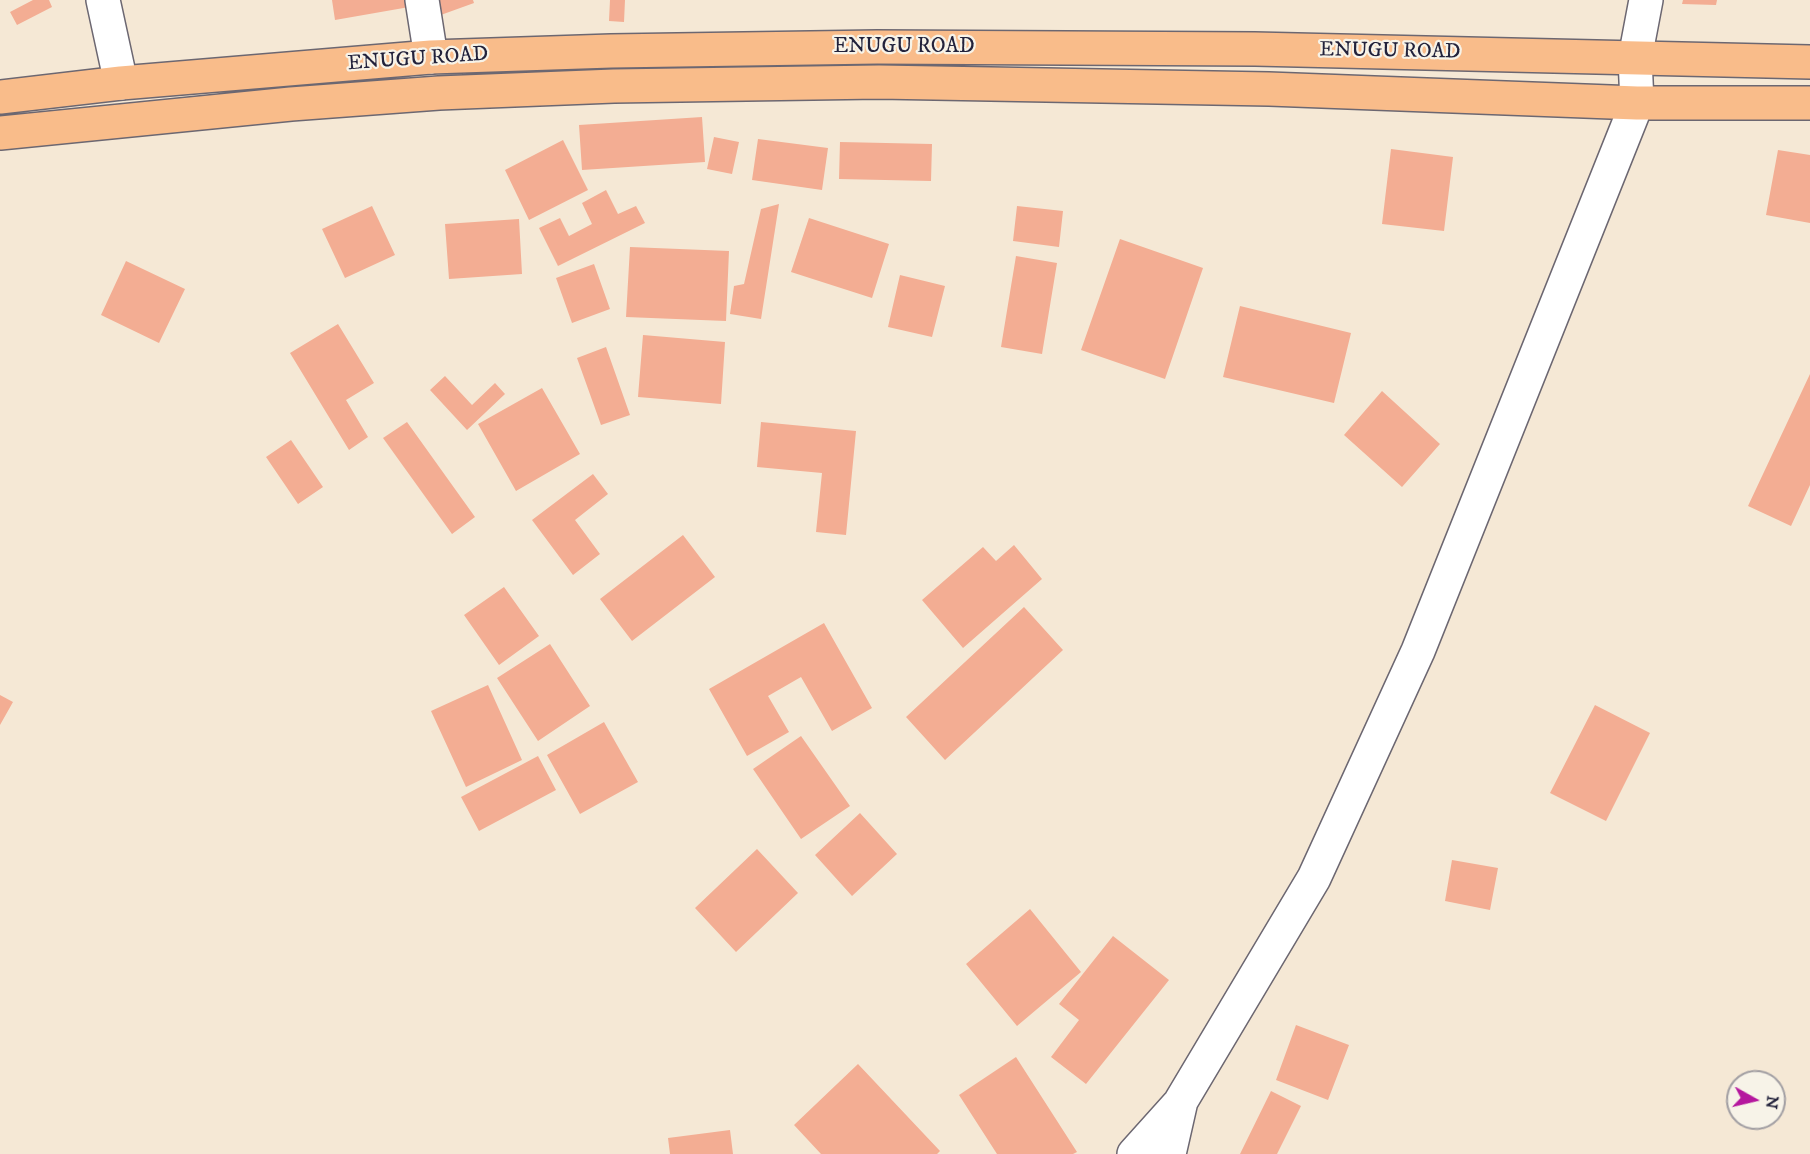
<!DOCTYPE html>
<style>
body{margin:0}
#map{position:relative;width:1810px;height:1154px;overflow:hidden;background:#f5e8d5;font-family:"IM FELL DW Pica",serif}
canvas{display:block}
.north{position:absolute;left:1726px;top:1070px;width:60px;height:60px;box-sizing:border-box;background:#f7f3e8;border:2px solid #a29fa3;border-radius:50%;rotate:98deg;font-size:16px;font-weight:700;line-height:24px;text-align:center;color:#22223b}
.north::after{content:'';display:block;margin:auto;width:21px;height:27px;background:#b5179e;clip-path:polygon(50% 0,100% 100%,50% 72%,0 100%)}
</style>
<div id="map">
<canvas width="1810" height="1154"></canvas>
<div class="north">N</div>
</div>
<script>
const ctx = document.querySelector('canvas').getContext('2d');
ctx.lineJoin = 'round';
function paint(path, color) {
  ctx.fillStyle = color;
  ctx.fill(path, 'evenodd');
}
function shape(rows) {
  const path = new Path2D();
  for (const r of rows) {
    path.moveTo(r[0], r[1]);
    for (let i = 2; i < r.length; i += 2) path.lineTo(r[i], r[i + 1]);
  }
  return path;
}
function strokePath(path, color, width, dash) {
  ctx.strokeStyle = color;
  ctx.lineWidth = width;
  ctx.lineCap = dash ? 'butt' : 'round';
  ctx.setLineDash(dash || []);
  ctx.stroke(path);
}
function write(font, color, halo, rows, align = 'center') {
  ctx.font = font + ' "IM FELL DW Pica",serif';
  ctx.lineWidth = 4.5;
  ctx.setLineDash([]);
  ctx.textBaseline = 'middle';
  ctx.strokeStyle = halo;
  ctx.fillStyle = color;
  for (const [text, x, y, turn = 0] of rows) {
    ctx.save();
    ctx.translate(x, y);
    ctx.rotate((+turn || 0) * Math.PI / 180);
    ctx.textAlign = isNaN(turn) ? turn : align;
    if (halo) ctx.strokeText(text, 0, 0);
    ctx.fillText(text, 0, 0);
    ctx.restore();
  }
}
paint(shape([
 [33,0,49,0,52,7,17,25,10,12],
 [332,0,414,0,415,6,335,20],
 [432,0,473,0,474,3,438,16],
 [610,0,625,0,624,22,609,21],
 [1683,0,1717,0,1716,5,1682,4],
 [702,117,705,162,582,170,579,125],
 [714,137,739,142,732,174,707,169],
 [758,139,828,148,822,190,752,180],
 [563,140,588,190,529,220,505,170],
 [840,142,932,144,931,181,839,179],
 [1391,149,1453,157,1444,231,1382,224],
 [1778,150,1810,155,1810,223,1766,215],
 [606,190,618,214,636,206,645,223,558,266,539,228,560,218,569,236,592,224,582,203],
 [779,204,761,319,730,314,734,286,744,284,761,209],
 [372,206,395,255,345,278,322,229],
 [1017,206,1063,211,1059,247,1013,241],
 [809,218,889,244,872,298,791,272],
 [519,219,522,274,449,279,445,224],
 [1120,239,1203,268,1165,379,1081,350],
 [630,247,729,251,726,321,626,317],
 [1016,256,1057,263,1042,354,1001,347],
 [126,261,185,289,159,343,101,315],
 [594,264,610,309,572,323,556,278],
 [900,275,945,286,932,337,888,327],
 [1240,306,1351,333,1334,403,1223,377],
 [338,324,374,383,346,400,368,437,349,450,290,353],
 [643,335,725,342,721,404,638,397],
 [606,347,630,415,601,425,577,358],
 [1810,374,1810,485,1791,526,1748,506],
 [445,376,472,405,495,383,505,394,467,430,430,390],
 [542,388,580,454,516,491,478,424],
 [1382,391,1440,444,1402,487,1344,435],
 [407,422,475,517,452,534,383,438],
 [761,422,856,431,846,535,816,532,822,473,757,467],
 [291,440,323,487,298,504,266,457],
 [593,474,608,494,575,520,600,554,573,575,532,520],
 [683,535,715,577,632,641,600,599],
 [1014,545,1042,579,963,648,922,600,983,547,996,561],
 [504,587,539,636,499,665,464,615],
 [1024,607,1063,650,945,760,906,717],
 [824,623,872,708,832,731,801,677,768,696,789,732,747,756,709,689],
 [550,644,590,706,538,741,497,678],
 [488,685,522,760,466,787,431,711],
 [0,695,13,702,0,725],
 [1595,705,1650,733,1606,821,1550,793],
 [604,722,638,782,580,814,547,755],
 [801,736,850,806,801,839,753,769],
 [538,756,556,790,479,831,461,797],
 [860,813,897,854,852,896,815,855],
 [757,849,798,893,736,952,695,908],
 [1452,860,1498,868,1490,910,1445,901],
 [1030,909,1081,972,1017,1026,966,964],
 [1113,936,1169,980,1086,1084,1051,1057,1079,1020,1059,1004],
 [1296,1025,1349,1045,1328,1100,1276,1080],
 [1016,1057,1077,1152,1073,1154,997,1154,959,1095],
 [858,1064,940,1151,937,1154,821,1154,794,1125],
 [1271,1091,1301,1106,1277,1154,1240,1154],
 [730,1130,733,1154,670,1154,668,1138]
]), '#f3ad93');
const minor = shape([
 [103,0,121,83],
 [422,0,431,57],
 [1134,1154,1178,1105],
 [1169,1154,1181,1101,1314,878,1418,651,1637,103]
]);
const tertiary = shape([
 [1637,103,1635,58,1646,0]
]);
const primary = shape([
 [0,97,121,83,431,57,611,51,877,47,1255,49,1810,62],
 [0,133,291,104,439,93,614,86,879,82,1269,89,1637,103,1810,103]
]);
strokePath(minor, '#6c6771', 36);
strokePath(tertiary, '#6c6771', 36);
strokePath(primary, '#6c6771', 36);
strokePath(minor, '#fff', 33);
strokePath(tertiary, '#fff', 33);
strokePath(primary, '#f9bc8a', 33);
write('21px', '#22223b', '#f7f3e8', [
 ["ENUGU ROAD",904,48],
 ["ENUGU ROAD",1390,52,1],
 ["ENUGU ROAD",418,60,-4]
]);
</script>
